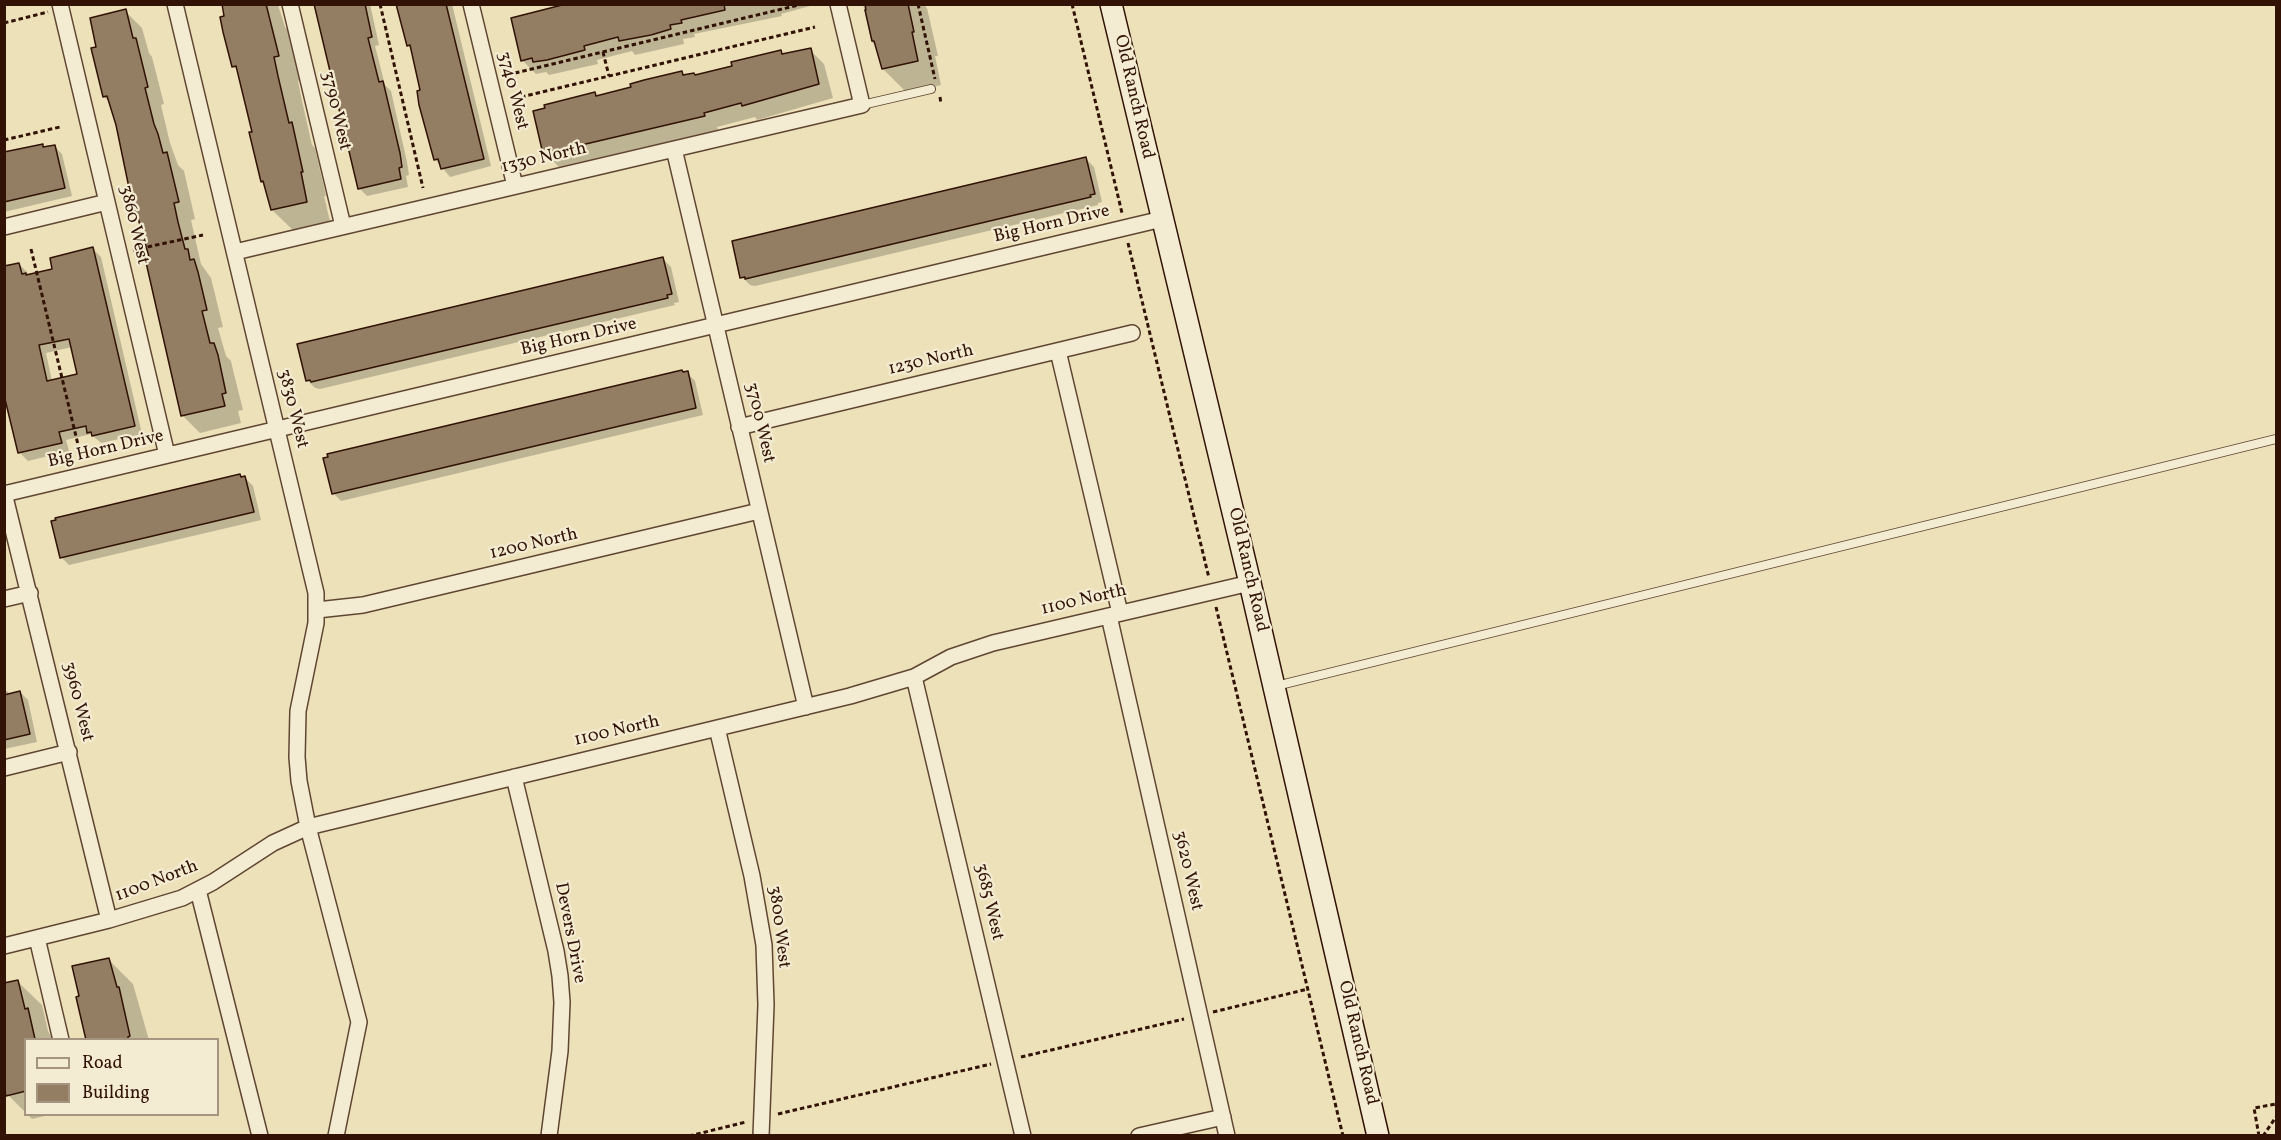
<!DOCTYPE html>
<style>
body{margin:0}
#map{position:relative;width:2281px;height:1140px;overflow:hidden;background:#ede1ba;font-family:Vollkorn,serif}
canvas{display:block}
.frame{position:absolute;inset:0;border:6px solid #311205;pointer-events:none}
.legend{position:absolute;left:24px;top:1038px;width:195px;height:78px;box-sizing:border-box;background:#f3ecd2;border:2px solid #a59580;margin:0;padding:8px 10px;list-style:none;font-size:18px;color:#311205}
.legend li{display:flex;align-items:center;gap:12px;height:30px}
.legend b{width:30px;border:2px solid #a59580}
</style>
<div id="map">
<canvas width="2281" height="1140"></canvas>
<div class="frame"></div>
<ul class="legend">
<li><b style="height:8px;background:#f3ecd2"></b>Road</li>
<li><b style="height:16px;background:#937e63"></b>Building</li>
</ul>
</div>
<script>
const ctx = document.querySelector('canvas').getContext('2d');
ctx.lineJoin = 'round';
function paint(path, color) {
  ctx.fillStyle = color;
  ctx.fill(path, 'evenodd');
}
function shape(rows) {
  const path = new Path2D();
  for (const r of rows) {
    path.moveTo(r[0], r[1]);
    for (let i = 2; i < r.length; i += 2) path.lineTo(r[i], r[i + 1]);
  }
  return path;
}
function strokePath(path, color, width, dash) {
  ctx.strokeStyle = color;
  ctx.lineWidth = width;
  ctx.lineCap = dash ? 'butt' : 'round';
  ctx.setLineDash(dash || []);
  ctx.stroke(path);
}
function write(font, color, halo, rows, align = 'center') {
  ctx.font = font + ' Vollkorn,serif';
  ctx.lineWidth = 4.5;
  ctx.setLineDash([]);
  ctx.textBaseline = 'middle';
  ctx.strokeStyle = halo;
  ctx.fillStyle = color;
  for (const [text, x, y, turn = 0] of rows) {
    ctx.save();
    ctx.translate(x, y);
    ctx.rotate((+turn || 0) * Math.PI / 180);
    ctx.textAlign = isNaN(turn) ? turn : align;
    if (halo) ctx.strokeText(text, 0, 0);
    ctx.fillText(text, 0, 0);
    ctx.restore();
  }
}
paint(shape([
 [224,4,278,5,285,27,290,33,302,80,298,81,302,101,312,145,315,148,326,196,324,196,331,226,297,234,272,210,266,184,262,181,239,72,233,66],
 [315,4,370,4,379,45,375,46,385,85,391,91,407,162,409,175,406,176,408,187,367,196,359,188],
 [398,4,452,4,491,166,450,177,435,159,413,50,408,45],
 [573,4,810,4,810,6,781,14,782,16,694,34,695,37,683,39,684,44,666,48,635,55,632,51,597,60,598,64,549,75,546,72,536,74,522,60],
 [863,4,923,4,927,8,938,56,935,56,941,85,907,93,883,69,877,47,871,41],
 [125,11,142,28,149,53,152,57,164,104,161,105,170,143,178,165,184,171,195,219,191,220,201,264,211,278,223,327,218,328,226,356,231,361,234,374,243,410,238,411,241,423,200,433,183,416,151,259,138,214,136,211,117,124,111,103,104,97,98,48],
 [810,50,824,64,833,98,757,120,755,117,717,127,718,130,559,167,545,153,595,93,598,97,681,73,685,76,696,76,734,67,780,52,784,55],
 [42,145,45,148,54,146,62,154,72,196,4,212,4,153],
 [1086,159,1094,167,1102,202,1098,203,1098,205,755,286,750,285,742,277],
 [93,249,101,257,142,434,101,443,91,434,66,440,69,451,28,461,20,453,19,264,27,272,28,276,54,270],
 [72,347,79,375,52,381,46,353],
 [663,259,671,267,679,302,674,303,675,305,320,389,315,388,307,380],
 [684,373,687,373,695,381,703,415,341,501,333,493],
 [242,478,245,478,253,486,261,520,69,565,61,557],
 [7,691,11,695,20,692,28,700,37,742,4,749,4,692],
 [109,960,133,984,149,1040,88,1040],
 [17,981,42,1005,48,1031,53,1040,26,1040,26,1113,8,1095,4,1096,4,984],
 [27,1114,53,1114,32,1119]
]), '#0003');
const building = shape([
 [222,4,266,4,279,56,274,57,278,76,289,123,292,122,303,172,301,172,307,202,271,210,263,181,261,182,249,132,252,132,236,66,232,67,223,32,220,17,224,16,222,4],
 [314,4,365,4,372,37,368,38,379,82,383,81,400,153,402,167,399,168,401,179,358,189,314,4],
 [396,4,446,4,484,159,441,169,438,159,434,160,419,105,417,91,420,90,410,45,407,46,396,4],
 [566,4,724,4,725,10,681,20,682,23,670,25,671,29,651,35,619,41,618,37,584,46,585,50,547,60,533,62,532,58,521,61,511,18,566,4],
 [865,4,908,4,914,32,912,32,918,61,882,69,874,41,872,41,865,10,866,10,865,4],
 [126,9,133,38,136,38,148,87,145,88,154,124,158,134,163,153,167,152,179,202,174,203,178,222,185,249,188,249,190,260,194,259,198,272,207,310,202,311,210,343,214,343,218,355,226,393,222,394,225,406,181,416,145,258,149,257,136,211,134,212,116,125,107,96,103,97,91,48,96,47,90,18,126,9],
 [811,48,819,84,742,106,741,103,704,113,705,116,543,154,533,111,545,108,544,105,595,92,596,96,631,87,630,84,644,80,682,71,683,75,694,73,695,75,732,66,731,62,781,50,782,54,811,48],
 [43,144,43,147,55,145,65,188,4,202,4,152,43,144],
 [1086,157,1095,194,1090,195,1091,197,745,279,745,277,740,278,732,241,1086,157],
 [93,247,135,426,92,436,91,432,87,433,86,426,59,432,62,443,18,453,4,395,4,266,19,263,22,274,26,273,26,275,52,269,50,258,93,247],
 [69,339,77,374,47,381,39,345,69,339],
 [663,257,672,294,667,295,668,298,311,382,310,380,306,381,297,344,663,257],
 [682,370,683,372,688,371,696,408,332,494,323,458,328,457,327,454,682,370],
 [240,474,241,477,245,476,254,512,60,558,51,521,56,520,55,518,240,474],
 [20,691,30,734,4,740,4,695,20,691],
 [109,958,117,987,119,987,130,1036,128,1037,128,1040,86,1040,76,997,79,996,72,966,109,958],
 [18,980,25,1009,28,1008,35,1039,26,1040,26,1091,6,1096,4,1087,4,983,18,980]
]);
paint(building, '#937e63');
strokePath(building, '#311205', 1.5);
const lane = shape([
 [862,105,931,89],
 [1276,686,2276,439]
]);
const street = shape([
 [60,4,167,455],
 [175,4,316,593,316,623,298,711,297,757,299,781,308,827,359,1022,336,1136],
 [290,4,343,226],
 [471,4,515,186],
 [674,149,806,707],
 [4,227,107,202],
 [235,252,862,105,838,4],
 [1058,351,1120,613],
 [739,427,1132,333],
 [4,493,109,920],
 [4,494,1162,219],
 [4,599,30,593],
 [317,610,363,605,759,511],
 [1109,616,1227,1136],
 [914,677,1023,1136],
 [717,728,752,876,764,945,766,1005,761,1136],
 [4,768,69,752],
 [514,777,556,951,560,976,562,1002,560,1051,549,1136],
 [198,890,260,1136],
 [37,938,61,1040],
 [4,946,109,920,182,898,213,882,273,843,308,827,850,696,914,677,951,657,993,643,1250,583],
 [1139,1136,1223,1117]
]);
const secondary = shape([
 [1111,4,1250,583,1378,1136]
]);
strokePath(lane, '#604632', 10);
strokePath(street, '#604632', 18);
strokePath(secondary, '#311205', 24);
strokePath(shape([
 [380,4,423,188],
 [918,4,935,79],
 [1072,4,1122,213],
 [4,23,48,12],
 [603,52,609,76],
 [515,73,803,4],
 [521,97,815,27],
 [940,97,941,104],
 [4,140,60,127],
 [1128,243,1209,578],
 [31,249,80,453],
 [133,250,203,235],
 [1216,607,1343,1136],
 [1213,1012,1308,989],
 [1021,1057,1184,1019],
 [778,1114,991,1064],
 [689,1136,746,1122],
 [2259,1136,2254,1108,2276,1104],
 [2263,1136,2276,1117]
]), '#311205', 3, [4.5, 3]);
strokePath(lane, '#f3ecd2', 8);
strokePath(street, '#f3ecd2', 15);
strokePath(secondary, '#f3ecd2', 21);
write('18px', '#311205', '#f3ecd2', [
 ["3740 West",512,91,76],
 ["Old Ranch Road",1133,97,77],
 ["3790 West",335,111,77],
 ["1330 North",544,159,-13],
 ["3860 West",133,225,77],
 ["Big Horn Drive",1052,225,-13],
 ["Big Horn Drive",579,338,-13],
 ["1230 North",931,361,-13],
 ["3830 West",292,409,76],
 ["3700 West",759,423,77],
 ["Big Horn Drive",106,450,-13],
 ["1200 North",534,545,-13],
 ["Old Ranch Road",1247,570,77],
 ["1100 North",1084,601,-13],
 ["3960 West",77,702,76],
 ["1100 North",617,732,-13],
 ["3620 West",1187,871,77],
 ["1100 North",157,882,-21],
 ["3685 West",988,902,77],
 ["3800 West",778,927,83],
 ["Devers Drive",569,933,79],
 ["Old Ranch Road",1357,1043,77]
]);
</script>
